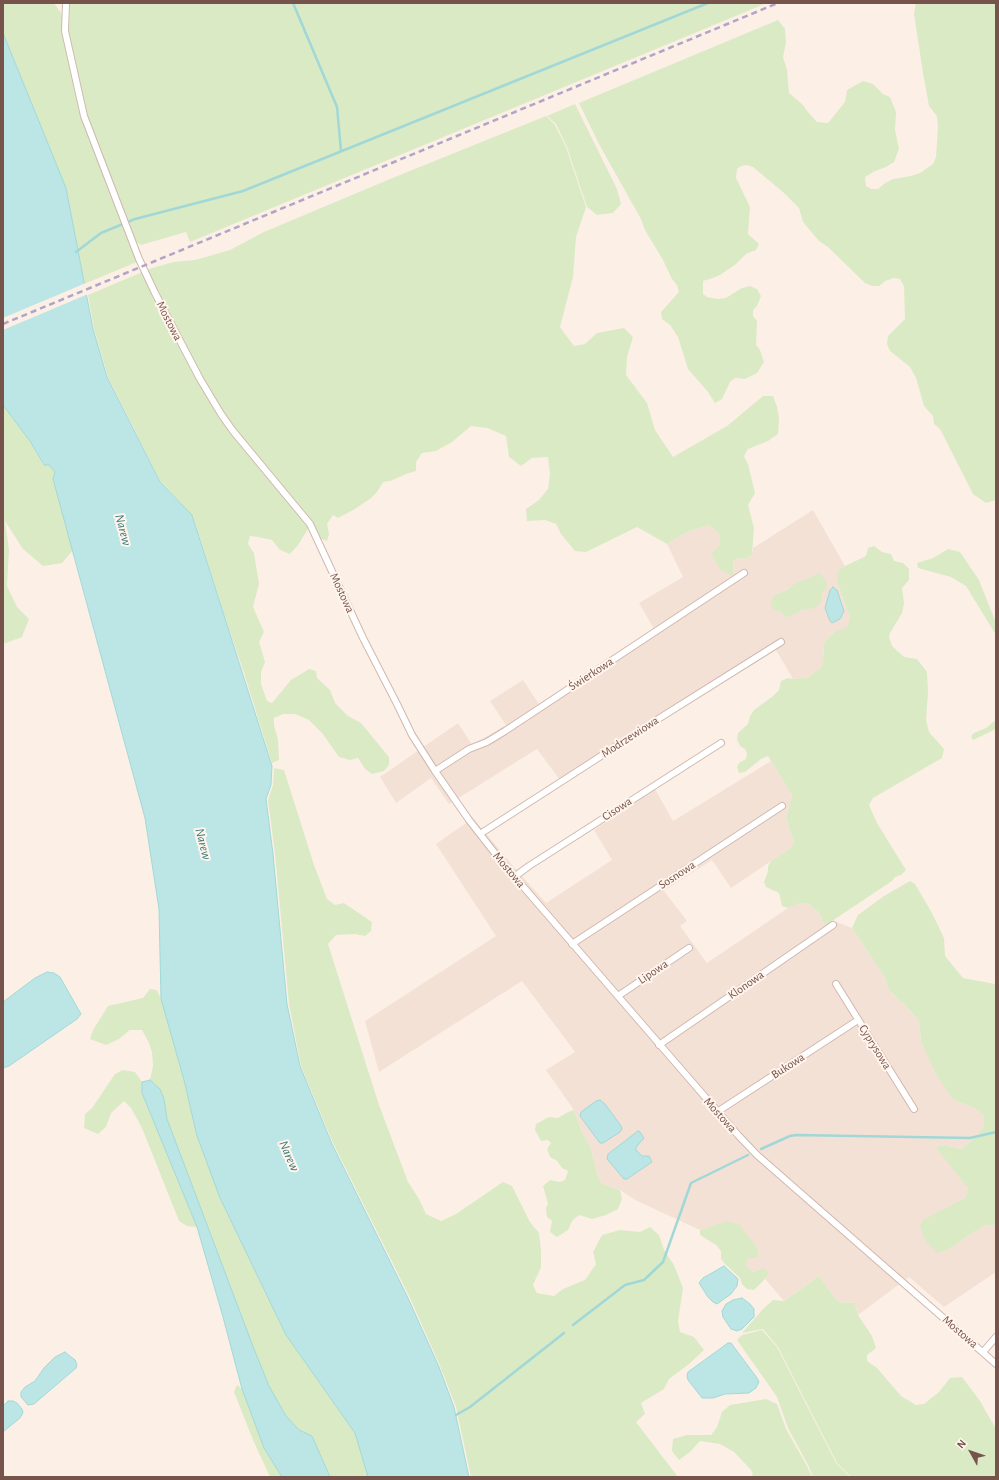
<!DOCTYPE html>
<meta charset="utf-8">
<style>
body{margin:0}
#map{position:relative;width:999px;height:1480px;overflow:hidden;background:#fcf0e6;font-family:"Alegreya Sans",sans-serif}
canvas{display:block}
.frame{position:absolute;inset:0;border:4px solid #76534b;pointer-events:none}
.north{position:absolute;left:951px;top:1432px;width:40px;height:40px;-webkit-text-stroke:3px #fff5ed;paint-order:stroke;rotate:310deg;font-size:11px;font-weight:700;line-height:16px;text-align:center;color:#76534b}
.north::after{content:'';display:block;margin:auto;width:14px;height:18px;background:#76534b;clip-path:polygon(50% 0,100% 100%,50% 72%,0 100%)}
</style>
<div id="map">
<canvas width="999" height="1480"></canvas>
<div class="frame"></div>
<div class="north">N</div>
</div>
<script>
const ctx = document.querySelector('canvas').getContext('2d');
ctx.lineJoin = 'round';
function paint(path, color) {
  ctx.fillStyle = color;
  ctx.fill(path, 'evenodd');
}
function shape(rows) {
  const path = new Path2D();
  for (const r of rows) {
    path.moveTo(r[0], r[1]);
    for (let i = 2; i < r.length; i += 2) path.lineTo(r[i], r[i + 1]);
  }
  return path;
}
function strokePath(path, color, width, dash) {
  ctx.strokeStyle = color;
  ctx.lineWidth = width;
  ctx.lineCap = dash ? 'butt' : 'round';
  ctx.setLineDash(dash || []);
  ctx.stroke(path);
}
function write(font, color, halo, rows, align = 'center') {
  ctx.font = font + ' "Alegreya Sans",sans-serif';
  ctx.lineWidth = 4;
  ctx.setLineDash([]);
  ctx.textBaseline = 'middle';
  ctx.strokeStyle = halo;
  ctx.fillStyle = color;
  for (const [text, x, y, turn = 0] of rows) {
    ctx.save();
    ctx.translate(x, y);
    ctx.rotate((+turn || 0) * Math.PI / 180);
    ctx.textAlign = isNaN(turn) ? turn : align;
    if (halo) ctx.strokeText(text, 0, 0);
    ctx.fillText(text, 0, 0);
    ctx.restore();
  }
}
paint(shape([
 [813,510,845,566,841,568,838,585,850,618,846,629,834,632,824,643,823,662,821,667,809,677,793,679,773,645,560,780,537,749,449,804,431,778,396,803,380,777,458,723,472,745,506,725,490,701,523,680,539,704,654,629,639,603,683,577,667,544,689,531,709,525,719,534,720,545,734,576,733,561,739,558,746,559,752,555,753,548],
 [771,761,792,795,786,818,794,843,789,849,731,888,712,860,664,891,687,921,680,926,707,963,788,908,798,904,805,903,809,904,821,915,822,921,826,924,834,921,852,928,885,978,889,990,906,1006,919,1021,921,1042,954,1100,975,1108,985,1115,984,1126,975,1138,961,1149,948,1146,940,1146,968,1188,965,1198,949,1207,949,1249,985,1225,993,1225,996,1227,996,1272,944,1307,909,1277,858,1315,855,1303,838,1302,819,1276,784,1301,765,1279,768,1272,763,1268,753,1272,745,1266,747,1258,757,1258,759,1256,758,1249,750,1240,717,1225,700,1230,635,1200,620,1190,603,1184,598,1178,591,1148,582,1132,574,1110,546,1070,575,1052,522,981,379,1072,365,1021,496,936,436,844,473,818,514,867,546,903,612,860,594,830,655,789,673,821]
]), '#f4e1d5');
paint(shape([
 [3,3,54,3,61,13,69,32,70,3,767,3,190,242,186,232,141,245,127,235,137,262,84,284,66,188,3,33],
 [916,3,996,3,996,500,986,503,973,494,940,429,934,424,933,416,924,406,916,378,910,367,890,351,887,344,888,336,905,319,904,286,900,279,894,278,885,281,879,286,872,286,865,283,828,247,819,241,803,222,799,208,784,193,753,167,747,165,741,166,737,169,736,178,750,207,748,234,759,244,756,250,746,254,736,264,720,275,713,278,703,281,703,294,707,297,718,299,726,298,742,288,750,286,757,289,761,296,757,306,753,310,753,316,757,321,756,345,760,350,764,362,757,373,745,379,735,378,730,382,722,399,715,403,708,392,688,369,678,337,670,325,662,319,661,312,679,292,677,285,672,279,663,260,645,230,641,219,600,146,579,103,778,20,785,29,786,43,783,57,787,70,789,93,802,104,808,112,817,122,828,123,845,102,847,90,863,81,873,84,883,94,890,97,896,112,895,130,899,149,894,162,886,167,875,171,865,177,866,186,871,189,878,189,885,183,893,179,911,176,920,173,933,164,936,157,938,127,937,116,929,106,923,73,914,14],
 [575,104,617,189,621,204,613,213,597,215,587,207,567,147,556,124,547,116],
 [546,116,555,125,566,147,586,207,576,237,573,277,560,327,574,346,585,344,597,333,624,328,633,337,627,357,626,375,647,403,655,430,673,457,727,426,763,396,773,396,777,407,779,419,778,434,768,441,748,449,744,456,748,464,755,493,748,505,754,528,752,555,746,559,739,558,733,561,734,577,720,569,711,554,720,545,719,534,709,525,689,531,667,544,637,527,586,552,575,551,561,534,556,524,545,520,527,521,526,509,539,500,548,489,550,474,548,457,532,458,521,466,509,457,506,436,487,428,471,426,452,442,436,451,422,453,416,462,416,471,406,474,390,481,383,482,377,492,371,498,355,509,338,518,333,515,327,524,329,534,327,541,321,539,315,529,308,529,298,545,290,554,280,550,272,540,258,537,250,536,248,544,254,553,259,584,253,607,264,632,259,642,265,662,261,672,261,684,267,701,272,703,291,680,309,669,316,671,317,678,330,690,335,703,348,716,361,723,389,757,389,765,384,771,372,774,365,769,358,758,350,760,339,757,322,733,309,720,295,714,283,714,274,718,274,725,278,740,279,760,272,763,244,673,224,614,193,516,160,481,108,377,94,329,88,295,152,268,174,262,195,260,230,250,264,232,390,179],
 [3,405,30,441,43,465,49,465,55,472,53,479,73,550,62,563,43,566,23,549,5,521,9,550,7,586,17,607,29,619,22,637,3,644],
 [874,546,882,552,891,554,894,561,903,563,909,569,909,580,902,588,904,603,902,613,890,633,889,637,892,646,904,657,917,659,927,672,928,693,926,720,929,732,944,749,942,758,873,798,869,805,877,823,906,870,901,875,895,877,892,881,826,925,822,921,821,915,809,904,805,903,798,904,788,908,782,906,779,893,766,887,764,882,768,871,768,866,771,861,789,849,794,843,786,818,792,795,768,756,761,759,745,772,739,773,737,767,739,763,746,759,747,754,745,749,740,746,737,739,738,733,748,724,750,716,754,710,772,697,779,690,781,681,788,678,793,679,809,677,821,667,823,662,824,643,834,632,846,628,850,618,838,585,837,573,841,568,866,556,868,548],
 [948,549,960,552,979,580,996,623,996,635,966,586,951,577,918,568,917,563,933,558],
 [819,573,826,580,827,587,822,594,821,602,815,608,801,610,791,616,784,617,782,612,774,610,771,605,771,600,775,595,788,590,797,582,806,580],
 [996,720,996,729,973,740,971,736,974,733,986,728],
 [274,768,284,770,314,865,327,899,335,905,344,903,372,922,371,931,365,936,355,934,336,935,328,944,379,1105,408,1182,419,1199,426,1214,441,1221,456,1214,503,1182,512,1186,530,1222,539,1233,541,1250,541,1267,533,1285,537,1293,554,1296,563,1289,585,1280,596,1264,593,1252,602,1235,620,1230,640,1232,650,1227,659,1235,664,1250,674,1265,683,1288,678,1321,680,1332,694,1337,704,1350,689,1364,669,1379,664,1389,641,1403,645,1414,636,1422,678,1477,471,1477,456,1407,440,1366,410,1298,333,1143,301,1066,289,1004,275,854,268,800,273,785],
 [910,881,915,884,932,913,944,938,945,956,963,978,995,984,996,982,996,1227,993,1225,985,1225,949,1249,938,1253,925,1240,920,1226,923,1220,965,1198,968,1188,936,1148,940,1146,948,1146,961,1149,975,1138,984,1126,984,1115,975,1108,954,1100,937,1076,921,1042,919,1021,906,1006,889,990,885,978,852,928,858,915,884,896],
 [150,989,157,990,161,999,184,1080,197,1136,220,1198,286,1335,355,1433,368,1477,330,1477,312,1436,299,1430,286,1416,269,1386,254,1349,167,1119,164,1099,160,1089,150,1080,153,1066,152,1052,149,1043,142,1030,130,1030,119,1039,106,1045,90,1039,93,1030,108,1006,143,998],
 [123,1070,135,1072,142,1082,142,1093,197,1227,187,1226,179,1221,142,1128,131,1108,124,1101,111,1113,106,1127,98,1134,84,1128,85,1114,92,1108,115,1074],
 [574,1110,582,1132,591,1148,598,1178,603,1184,620,1190,622,1199,618,1209,606,1215,592,1219,579,1215,572,1221,568,1230,557,1237,550,1232,552,1221,547,1217,546,1208,548,1204,543,1186,550,1180,560,1182,565,1180,568,1171,562,1168,557,1161,550,1157,547,1149,551,1143,548,1140,541,1141,535,1130,536,1124,549,1117,558,1118,568,1112],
 [727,1221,739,1224,758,1249,759,1256,757,1258,747,1258,746,1266,753,1272,763,1268,769,1272,765,1279,754,1290,747,1289,742,1284,740,1278,725,1264,721,1259,721,1251,716,1245,700,1235,700,1230],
 [819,1276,838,1302,855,1303,858,1315,872,1336,876,1348,867,1355,867,1361,877,1368,901,1396,916,1405,924,1404,939,1392,950,1378,962,1377,980,1401,996,1429,996,1477,851,1477,837,1463,778,1347,763,1329,742,1333,763,1309,773,1300,784,1301],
 [762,1330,777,1347,836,1463,850,1477,813,1477,808,1465,788,1428,777,1397,737,1340,742,1335],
 [237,1385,242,1389,264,1448,282,1477,270,1477,253,1440,234,1392],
 [766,1399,777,1404,786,1429,807,1466,812,1477,751,1477,753,1474,751,1470,734,1452,720,1444,700,1441,690,1452,679,1460,672,1451,673,1439,687,1435,711,1435,717,1427,722,1412,730,1405]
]), '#daeac5');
const water = shape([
 [3,33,66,188,93,329,107,377,160,482,192,515,272,766,271,785,266,799,273,854,287,1004,300,1066,332,1144,408,1298,439,1367,454,1407,469,1477,368,1477,355,1433,286,1335,220,1198,197,1136,184,1080,161,999,159,909,145,818,53,479,55,472,49,465,44,465,30,441,3,405,3,33],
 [833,587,837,590,844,611,840,619,832,623,830,621,825,608,830,590,833,587],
 [47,972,54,973,60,977,81,1014,77,1019,9,1066,3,1068,3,1002,35,978,47,972],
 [150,1080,160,1089,164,1099,167,1119,254,1349,269,1386,286,1416,299,1430,312,1436,330,1477,282,1477,264,1448,242,1389,223,1317,197,1227,142,1093,142,1082,150,1080],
 [600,1100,605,1104,621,1126,622,1129,620,1132,603,1143,600,1143,597,1139,580,1116,581,1112,596,1101,600,1100],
 [638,1131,640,1132,644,1138,636,1147,636,1150,642,1156,649,1156,652,1162,627,1179,624,1179,607,1159,608,1154,638,1131],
 [724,1266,738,1279,737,1286,731,1294,717,1304,713,1302,708,1297,699,1283,703,1278,724,1266],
 [742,1298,750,1304,754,1309,754,1317,742,1329,737,1331,731,1329,723,1317,722,1311,726,1304,733,1300,742,1298],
 [728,1343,731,1343,757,1378,759,1382,756,1388,749,1393,725,1394,713,1398,702,1398,688,1380,687,1376,688,1372,728,1343],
 [65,1352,75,1360,77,1365,76,1368,34,1404,28,1405,21,1397,21,1392,25,1387,35,1381,44,1368,55,1357,65,1352],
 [8,1401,13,1401,17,1403,22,1409,23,1413,20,1418,3,1432,3,1406,8,1401]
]);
paint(water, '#bbe6e5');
strokePath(water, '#a1d8d7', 1);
paint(shape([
 [86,283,88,294,3,330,3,318]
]), '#fcf0e6');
strokePath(shape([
 [293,3,337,107,341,151],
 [76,252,101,233,135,219,243,191,708,3],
 [761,1149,790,1136,796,1135,970,1138,996,1132],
 [573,1325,625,1285,644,1280,663,1262,691,1183,748,1155],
 [456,1415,470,1407,564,1333]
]), '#a1d8d7', 2.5);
const minor = shape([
 [66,3,65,31,84,116,139,259,155,293,200,379,221,414,233,431,310,524,363,638,397,704,412,735,435,771,469,820,501,861,738,1135,757,1155,996,1364],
 [435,771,469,749,487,742,505,731,744,573],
 [480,834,584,767,655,721,781,642],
 [514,877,529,866,721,743],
 [572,944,782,806],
 [836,984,914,1109],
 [618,996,689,948],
 [659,1045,833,925],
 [717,1112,858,1020],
 [983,1352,996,1337]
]);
strokePath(minor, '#d0b8af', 8);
strokePath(minor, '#fff', 6);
strokePath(shape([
 [3,324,778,3]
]), '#b1a4c6', 2.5, [6, 4]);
write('12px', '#76534b', '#fff5ed', [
 ["Mostowa",169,321,63],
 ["Mostowa",342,593,65],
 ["Świerkowa",591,674,-33],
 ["Modrzewiowa",630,737,-33],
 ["Cisowa",617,809,-33],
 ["Mostowa",509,870,50],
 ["Sosnowa",677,875,-33],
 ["Lipowa",653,972,-34],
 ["Klonowa",746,985,-35],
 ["Cyprysowa",875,1047,58],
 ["Bukowa",788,1066,-33],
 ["Mostowa",720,1115,48],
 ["Mostowa",960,1332,41]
]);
write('italic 13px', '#3f7b7b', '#fff5ed', [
 ["Narew",123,530,75],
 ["Narew",203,844,76],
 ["Narew",289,1156,66]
]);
</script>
